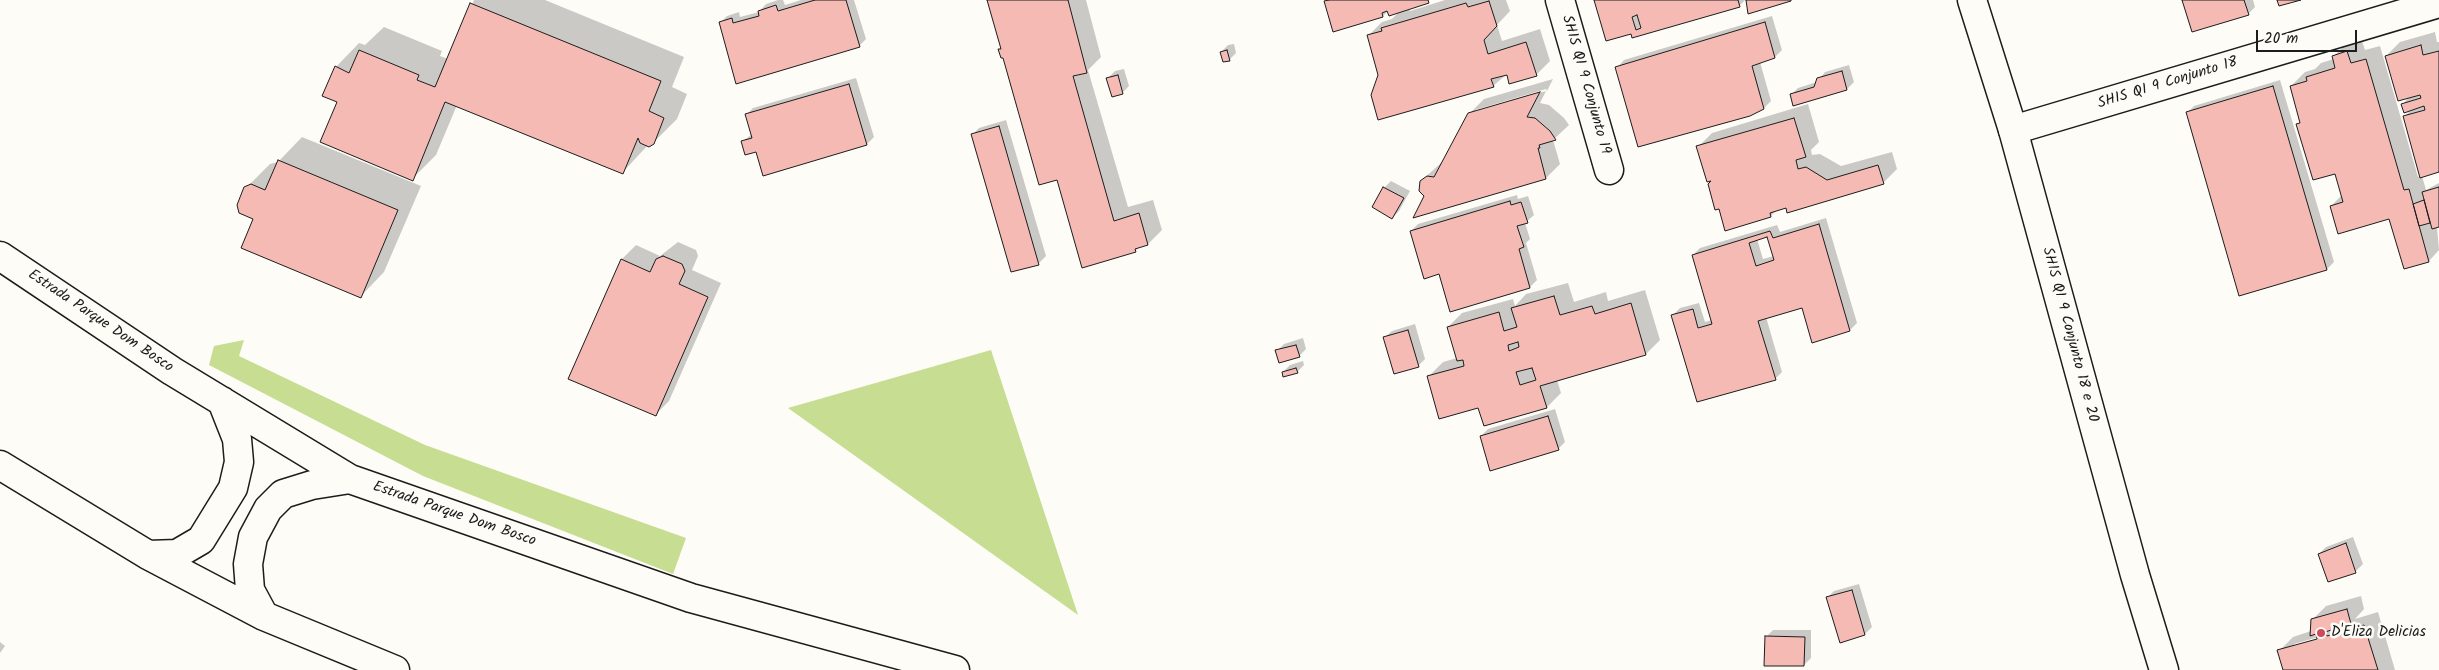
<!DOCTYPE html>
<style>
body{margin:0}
#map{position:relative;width:2439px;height:670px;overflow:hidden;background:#fdfcf7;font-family:Kalam,sans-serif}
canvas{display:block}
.scale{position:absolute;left:2256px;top:30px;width:101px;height:22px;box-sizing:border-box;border:2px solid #1c1c1c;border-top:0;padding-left:6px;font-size:15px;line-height:18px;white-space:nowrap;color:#1c1c1c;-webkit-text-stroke:4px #fdfcf7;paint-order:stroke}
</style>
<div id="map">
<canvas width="2439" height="670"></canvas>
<div class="scale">20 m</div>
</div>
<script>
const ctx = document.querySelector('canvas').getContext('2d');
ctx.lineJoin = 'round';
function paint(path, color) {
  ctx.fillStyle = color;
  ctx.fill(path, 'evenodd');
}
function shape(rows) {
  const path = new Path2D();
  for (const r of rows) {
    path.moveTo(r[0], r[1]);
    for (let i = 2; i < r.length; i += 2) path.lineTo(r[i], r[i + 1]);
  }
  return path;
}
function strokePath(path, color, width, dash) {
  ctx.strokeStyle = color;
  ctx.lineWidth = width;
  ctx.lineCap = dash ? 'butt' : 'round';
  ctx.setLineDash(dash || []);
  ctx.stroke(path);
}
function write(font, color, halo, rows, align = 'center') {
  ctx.font = font + ' Kalam,sans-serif';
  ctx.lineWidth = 5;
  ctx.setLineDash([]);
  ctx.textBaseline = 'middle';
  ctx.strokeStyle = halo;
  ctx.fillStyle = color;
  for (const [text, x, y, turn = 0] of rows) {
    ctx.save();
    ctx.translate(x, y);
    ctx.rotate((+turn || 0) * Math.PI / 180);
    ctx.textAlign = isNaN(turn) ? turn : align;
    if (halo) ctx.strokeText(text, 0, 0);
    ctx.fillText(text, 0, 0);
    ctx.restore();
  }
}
paint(shape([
 [244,340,239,356,425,445,686,538,673,574,423,476,209,365,214,346],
 [991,350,1078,615,788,408]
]), '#c6dd92');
paint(shape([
 [474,0,545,0,684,57,672,87,687,94,677,119,653,143,648,145,622,173,457,105,436,155,412,179,338,102,336,67,359,43,365,45,384,27,442,51,440,56,448,59],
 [778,0,783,0,785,5,801,0,854,0,866,39,859,46,720,23,727,16,739,12,740,17,759,12,766,4],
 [988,0,1086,0,1101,57,1088,70,1128,207,1153,200,1162,230,1148,244,1140,246,1135,251,1057,179,1000,50,1002,48],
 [1327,0,1430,0,1409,8,1410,11,1445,0,1506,0,1510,11,1497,25,1502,41,1540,29,1550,61,1536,75,1507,74,1493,86,1379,75,1368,36,1382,22,1392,19,1400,11,1388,11,1383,16,1325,2],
 [1595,0,1745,0,1739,6,1631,33],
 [2183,0,2253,0,2255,7,2248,14],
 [1772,16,1782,50,1775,57,1760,62,1771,101,1764,108,1749,114,1617,68,1624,60],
 [2435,32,2437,42,2439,42,2439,171,2422,176,2426,190,2439,183,2439,226,2437,227,2439,250,2429,261,2390,217,2331,206,2342,195,2336,173,2297,125,2301,121,2291,86,2305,72,2315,69,2321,63,2334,59,2333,57,2347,43,2361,38,2365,50,2380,46,2418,177,2421,176,2404,117,2412,109,2403,104,2410,96,2386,56,2400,42],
 [1234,44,1236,53,1229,60,1221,52,1228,45],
 [1849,65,1854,82,1847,89,1791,95,1798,88,1817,82,1825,72],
 [1124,69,1129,86,1122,93,1108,78,1115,71],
 [856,78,874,137,867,144,764,175,757,151,742,142,752,134,746,115,753,108],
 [1553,79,1547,91,1546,89,1475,110,1475,112,1546,91,1540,103,1549,105,1564,118,1569,125,1553,140,1560,164,1546,178,1425,196,1421,181,1442,162,1469,114,1484,99],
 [2280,80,2334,262,2327,269,2187,113,2194,106],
 [1808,104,1819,142,1811,150,1812,155,1820,154,1841,166,1892,152,1897,169,1883,183,1777,210,1771,216,1715,178,1698,147,1712,133],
 [1006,120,1046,256,1039,263,1012,271,972,135,979,128],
 [302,137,421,186,384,272,361,296,255,218,246,188,270,164,278,162],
 [1391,181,1410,191,1399,211,1392,218,1374,207,1384,188],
 [1517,195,1518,199,1528,196,1534,215,1525,223,1530,239,1526,243,1537,280,1530,287,1440,273,1411,231,1418,224],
 [1826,218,1857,323,1850,330,1803,306,1766,317,1782,372,1775,379,1673,315,1680,308,1699,303,1705,322,1712,320,1693,255,1700,248,1777,225,1780,232],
 [1768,236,1774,256,1763,259,1757,239],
 [678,242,696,250,698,256,692,270,721,283,669,401,655,415,622,259,636,245,660,256],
 [1568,283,1574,302,1606,292,1608,301,1645,290,1660,340,1646,354,1557,380,1561,393,1547,407,1479,406,1429,376,1443,362,1457,358,1448,327,1462,313,1513,299,1515,306,1526,294],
 [1415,324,1425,359,1418,366,1384,338,1392,331],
 [1303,338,1306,349,1299,356,1277,351,1284,344],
 [1303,361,1304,365,1297,372,1283,372,1290,365],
 [1555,409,1565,442,1558,449,1481,436,1488,429],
 [2353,537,2363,564,2356,571,2329,581,2319,554,2326,547],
 [1859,584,1872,627,1865,634,1827,598,1834,591],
 [2361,596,2364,609,2355,619,2378,612,2395,670,2284,670,2279,651,2293,637,2311,631,2312,620,2326,606],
 [2322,636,2323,638,2294,647,2294,644],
 [1773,630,1811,630,1811,658,1804,665,1766,637],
 [0,642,5,646,0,653]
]), '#0003');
const building = shape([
 [815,0,846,0,860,47,736,84,719,22,732,18,733,23,759,16,758,11,776,5,778,11,815,0],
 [987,0,1068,0,1087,73,1073,76,1114,221,1139,213,1148,245,1135,249,1136,252,1082,268,1057,180,1039,185,1003,58,1001,58,998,49,1001,49,987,0],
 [1329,0,1428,0,1429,3,1389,16,1387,11,1382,13,1383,17,1333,32,1324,1,1329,0],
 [1594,0,1738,0,1740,7,1632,38,1631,34,1606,41,1594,0],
 [1637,15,1641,28,1636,30,1632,17,1637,15],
 [1746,0,1791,0,1791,1,1748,14,1746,0],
 [2182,0,2244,0,2249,15,2192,32,2182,0],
 [2277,0,2301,0,2279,6,2277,0],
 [1489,1,1497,26,1484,40,1488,54,1526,42,1537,76,1509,84,1507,75,1491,79,1494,87,1378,120,1371,95,1378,75,1367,35,1382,31,1381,28,1466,3,1468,7,1489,1],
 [470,3,661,81,649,111,664,118,654,144,649,147,640,143,638,138,623,174,445,102,413,181,320,142,337,102,322,96,335,66,349,73,359,50,419,75,417,80,435,87,470,3],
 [1765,22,1775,58,1752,66,1764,109,1750,116,1638,147,1615,67,1765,22],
 [2421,45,2423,55,2439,51,2439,172,2420,178,2403,116,2425,110,2424,106,2404,113,2401,104,2421,98,2420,95,2398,101,2385,56,2421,45],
 [1227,50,1230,61,1223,62,1220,52,1227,50],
 [2347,51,2351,63,2366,59,2404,190,2409,189,2429,262,2404,269,2389,219,2338,234,2330,206,2343,202,2335,174,2313,180,2296,124,2300,123,2290,86,2307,81,2306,77,2335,68,2332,56,2347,51],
 [1842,71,1847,90,1793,106,1790,94,1814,87,1817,78,1842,71],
 [1118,75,1123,94,1112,97,1106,78,1118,75],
 [849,84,867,145,763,176,756,152,745,155,741,141,752,138,745,114,849,84],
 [2273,86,2327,270,2239,296,2186,112,2273,86],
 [1540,92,1527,117,1535,118,1550,131,1556,140,1539,145,1540,148,1538,148,1546,179,1413,218,1424,196,1419,191,1420,181,1427,176,1434,177,1468,113,1540,92],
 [1794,118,1806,157,1796,160,1798,169,1806,167,1827,180,1878,165,1884,184,1787,213,1786,208,1770,213,1771,217,1725,231,1719,209,1715,210,1708,184,1711,181,1707,182,1696,146,1794,118],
 [999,126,1039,265,1011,272,971,134,999,126],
 [278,160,398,210,361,298,241,248,253,219,239,213,237,205,244,187,251,184,265,190,278,160],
 [1383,187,1404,198,1392,219,1372,207,1383,187],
 [2439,187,2439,227,2432,229,2422,192,2439,187],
 [2424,200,2430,223,2419,226,2413,204,2424,200],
 [1510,201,1511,205,1521,202,1528,223,1517,226,1524,247,1519,249,1530,288,1450,312,1439,274,1424,279,1410,231,1510,201],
 [1819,224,1850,331,1812,343,1802,308,1758,321,1776,380,1697,402,1671,315,1693,309,1698,328,1712,324,1692,255,1770,231,1773,238,1819,224],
 [1767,237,1774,260,1756,266,1749,243,1767,237],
 [663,256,682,264,685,271,679,284,708,297,656,416,568,379,621,259,650,272,656,259,663,256],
 [1554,296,1560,315,1592,306,1595,314,1631,303,1646,355,1540,386,1547,408,1484,426,1478,408,1439,419,1427,376,1464,366,1463,360,1457,361,1447,327,1499,312,1504,331,1517,327,1511,308,1554,296],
 [1518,342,1519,347,1509,351,1508,345,1518,342],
 [1532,368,1536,380,1520,385,1516,372,1532,368],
 [1408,330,1419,367,1394,374,1383,337,1408,330],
 [1296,345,1300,357,1279,363,1275,350,1296,345],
 [1296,368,1298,373,1283,377,1282,372,1296,368],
 [1548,416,1559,450,1490,471,1480,436,1548,416],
 [2346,543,2356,573,2328,582,2318,554,2346,543],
 [1852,590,1865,635,1840,643,1826,597,1852,590],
 [2347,609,2351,624,2325,632,2327,636,2364,625,2378,670,2283,670,2277,650,2317,639,2316,634,2310,636,2311,619,2347,609],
 [1765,636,1805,637,1804,666,1764,666,1765,636]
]);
paint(building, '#f5bab3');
strokePath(building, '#1c1c1c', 1);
const minor = shape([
 [1560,0,1609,170],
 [2013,130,2439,3]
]);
const tertiary = shape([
 [1972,0,2013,130,2135,575,2164,670]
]);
const primary = shape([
 [0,256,172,371,350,479,691,598,955,670],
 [0,465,148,555,264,616,395,670],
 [148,555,177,554,201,540,233,488,239,462,237,439,222,401],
 [264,616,250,590,248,564,253,537,268,509,283,494,312,485,350,479]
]);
strokePath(minor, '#1c1c1c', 31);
strokePath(tertiary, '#1c1c1c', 31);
strokePath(primary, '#1c1c1c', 31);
strokePath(minor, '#fdfcf7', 28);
strokePath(tertiary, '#fdfcf7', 28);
strokePath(primary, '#fdfcf7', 28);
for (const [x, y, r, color] of [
 [2321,633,5,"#d1495b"]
]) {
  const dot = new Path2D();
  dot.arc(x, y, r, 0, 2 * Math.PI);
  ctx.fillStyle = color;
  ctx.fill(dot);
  strokePath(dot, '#fdfcf7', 2);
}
write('15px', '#1c1c1c', '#fdfcf7', [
 ["SHIS QI 9 Conjunto 18",2168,84,-17],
 ["SHIS QI 9 Conjunto 19",1585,85,74],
 ["Estrada Parque Dom Bosco",100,322,34],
 ["SHIS QI 9 Conjunto 18 e 20",2069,335,75],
 ["Estrada Parque Dom Bosco",454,515,19]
]);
write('15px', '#1c1c1c', '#fdfcf7', [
 ["D'Eliza Delicias",2331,633]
], 'left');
</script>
